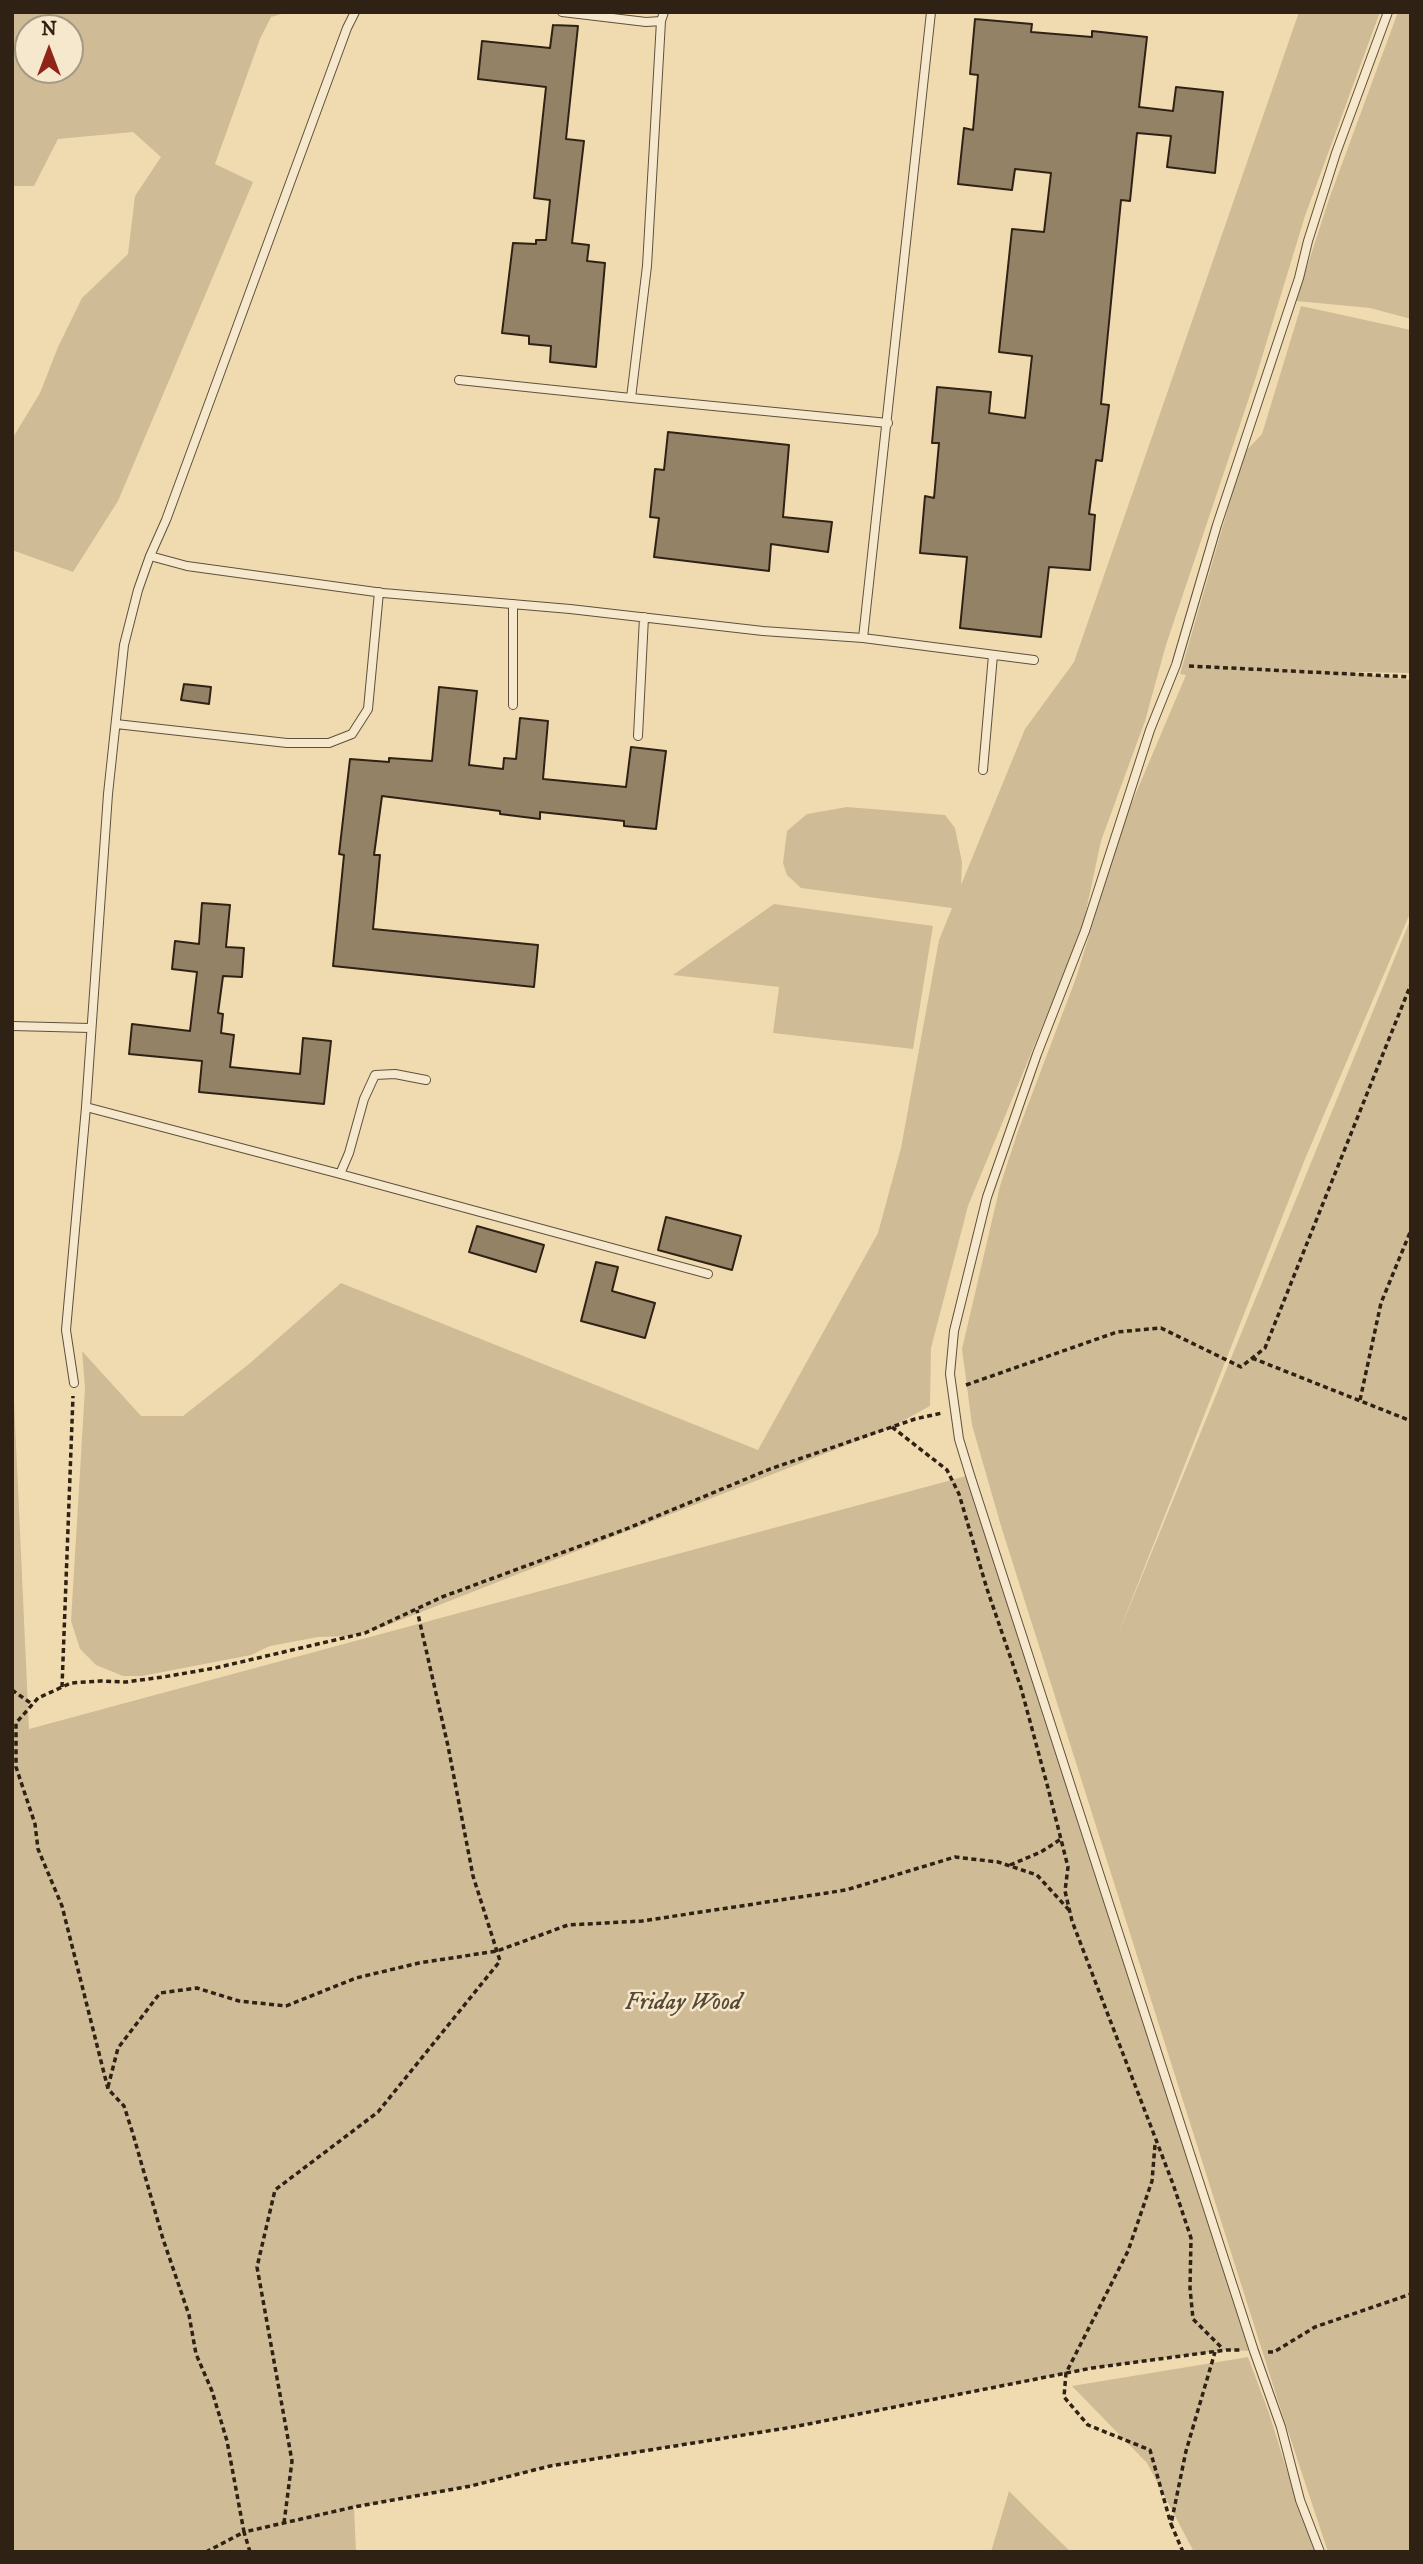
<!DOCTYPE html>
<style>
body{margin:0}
#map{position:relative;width:1423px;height:2564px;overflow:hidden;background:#f0dbb1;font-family:"IM FELL DW Pica",serif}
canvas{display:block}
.frame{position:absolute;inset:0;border:14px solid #2f2215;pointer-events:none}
.north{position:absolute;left:14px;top:14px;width:70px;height:70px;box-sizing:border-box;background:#f5e8cc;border:2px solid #a69983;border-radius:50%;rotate:0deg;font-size:19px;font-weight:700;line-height:28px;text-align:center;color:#2f2215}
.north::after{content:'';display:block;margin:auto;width:24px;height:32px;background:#8f2418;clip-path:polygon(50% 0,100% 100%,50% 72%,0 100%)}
</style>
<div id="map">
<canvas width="1423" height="2564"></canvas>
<div class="frame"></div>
<div class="north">N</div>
</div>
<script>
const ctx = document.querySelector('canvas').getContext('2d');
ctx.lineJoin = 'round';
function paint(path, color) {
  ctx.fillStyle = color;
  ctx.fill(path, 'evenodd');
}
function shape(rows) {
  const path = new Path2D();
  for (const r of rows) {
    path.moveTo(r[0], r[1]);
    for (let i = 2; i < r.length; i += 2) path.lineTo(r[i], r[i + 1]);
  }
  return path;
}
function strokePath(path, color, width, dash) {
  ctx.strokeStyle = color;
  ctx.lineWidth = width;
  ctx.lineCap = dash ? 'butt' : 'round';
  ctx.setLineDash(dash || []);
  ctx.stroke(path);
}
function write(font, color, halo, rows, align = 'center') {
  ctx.font = font + ' "IM FELL DW Pica",serif';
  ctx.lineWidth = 5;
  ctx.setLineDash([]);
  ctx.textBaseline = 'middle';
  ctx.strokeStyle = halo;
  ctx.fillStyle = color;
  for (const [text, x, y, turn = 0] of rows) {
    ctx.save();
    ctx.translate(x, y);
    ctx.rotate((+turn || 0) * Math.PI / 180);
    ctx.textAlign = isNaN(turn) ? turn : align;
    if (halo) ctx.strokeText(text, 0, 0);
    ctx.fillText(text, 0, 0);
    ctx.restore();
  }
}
paint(shape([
 [12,12,288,12,271,17,260,39,215,164,253,182,118,501,73,572,12,550,12,439,40,393,58,347,82,298,128,254,135,196,161,157,133,132,58,139,34,186,12,186],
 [28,28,70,28,70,70,28,70],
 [1299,12,1380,12,1305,216,1255,380,1166,645,1145,721,1101,841,1082,930,968,1206,931,1348,930,1406,888,1429,383,1627,352,1636,318,1637,270,1646,251,1655,142,1676,123,1676,96,1665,80,1649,71,1621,85,1388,82,1351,141,1416,183,1416,249,1364,341,1283,758,1450,878,1233,901,1148,939,940,952,908,801,888,787,875,783,863,787,831,807,814,847,807,945,815,955,828,962,862,961,885,1025,729,1074,662],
 [1398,12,1411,12,1411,319,1370,308,1296,301,1329,199],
 [1301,306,1411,330,1411,673,1347,672,1411,680,1411,911,1305,1159,1117,1637,1411,918,1411,2552,1328,2552,1279,2404,1001,1526,972,1425,962,1349,1000,1186,1018,1131,1076,978,1114,854,1130,807,1186,675,1180,674,1244,453,1262,434],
 [774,904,933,926,913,1049,773,1033,779,987,673,975],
 [12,1356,29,1729,970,1475,1254,2351,1226,2350,1092,2368,793,2427,550,2466,471,2486,354,2507,356,2552,12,2552],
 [1248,2357,1269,2413,1287,2471,1316,2552,1194,2552,1147,2463,1072,2386],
 [1009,2491,1042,2524,1071,2552,991,2552]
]), '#cfbc96');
const building = shape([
 [975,19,1032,24,1031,32,1092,37,1092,31,1147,37,1139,107,1173,111,1176,87,1223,92,1215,173,1167,167,1171,136,1137,133,1130,201,1121,200,1101,404,1109,405,1102,461,1096,460,1089,514,1095,515,1090,570,1049,567,1041,637,960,628,967,557,920,553,925,496,934,498,939,443,932,443,937,387,991,392,989,413,1025,418,1032,356,999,352,1012,229,1044,232,1051,173,1015,169,1012,190,958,184,964,128,973,130,978,75,970,74,975,19],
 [553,25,578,26,566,139,584,141,572,243,589,245,587,261,605,263,596,367,550,362,551,346,529,344,529,336,502,333,513,243,536,244,536,240,546,240,550,200,534,198,546,87,478,79,482,41,550,48,553,25],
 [668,432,789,445,783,517,832,522,828,552,771,544,769,571,654,557,659,518,650,517,655,469,664,470,668,432],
 [184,684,211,687,209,704,181,700,184,684],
 [439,687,477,691,469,765,503,769,504,758,516,759,520,718,548,721,543,779,626,787,631,747,666,751,656,829,624,826,624,821,540,812,540,819,500,814,500,811,382,796,374,855,380,855,373,929,538,945,534,987,333,966,344,855,339,854,350,759,389,762,389,758,432,761,439,687],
 [202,903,230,905,226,947,244,948,242,977,223,976,218,1013,223,1014,221,1033,234,1035,230,1067,300,1074,303,1038,331,1041,324,1104,199,1092,202,1061,129,1054,132,1024,190,1031,197,972,172,969,175,941,199,944,202,903],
 [666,1217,741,1236,732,1270,658,1250,666,1217],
 [477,1226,544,1245,536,1272,469,1252,477,1226],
 [596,1262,618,1267,612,1291,655,1303,645,1338,581,1321,596,1262]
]);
paint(building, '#938266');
strokePath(building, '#2f2215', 2);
const lane = shape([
 [562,12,646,22,661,21,664,12],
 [661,21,647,266,631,398,888,423],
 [459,380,631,398],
 [150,556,187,566,383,593,570,609,763,631,863,638,1034,660],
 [513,604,513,705],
 [863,638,931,12],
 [116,724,287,743,329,743,352,734,368,709,379,592],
 [638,736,644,617],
 [983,770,993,655],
 [12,1026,90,1028],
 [86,1107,340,1174,349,1153,364,1099,375,1075,395,1074,426,1080],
 [340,1174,708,1274],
 [74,1383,66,1330,86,1107,108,794,124,645,138,590,150,556,166,520,347,28,355,12],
 [1320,2552,1300,2500,1281,2427,1254,2351,970,1475,959,1439,950,1374,954,1331,987,1197,1037,1054,1085,931,1150,730,1176,665,1217,525,1299,278,1308,241,1336,153,1388,12]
]);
strokePath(lane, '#5f503c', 10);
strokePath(shape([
 [1189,666,1411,677],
 [1252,1358,1411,1421],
 [966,1385,1117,1332,1161,1328,1241,1367,1265,1348,1411,984],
 [1360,1400,1381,1303,1411,1230],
 [892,1427,947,1470,959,1494,987,1589,1021,1688,1048,1788,1068,1867,1065,1891,1072,1921,1173,2184,1191,2238,1190,2288,1193,2319,1223,2349],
 [62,1687,73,1396],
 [12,1690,32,1704],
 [1010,1865,1041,1852,1061,1839],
 [108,2087,118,2048,160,1993,197,1988,239,2001,286,2006,356,1978,419,1963,497,1951,568,1925,642,1921,846,1890,955,1857,998,1862,1037,1875,1069,1910],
 [1155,2145,1152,2181,1128,2251,1066,2373,1064,2397,1088,2425,1150,2450,1171,2524],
 [1268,2352,1274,2352,1315,2327,1411,2294],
 [284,2523,292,2461,257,2267,275,2190,378,2112,500,1961,473,1876,448,1746,417,1610],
 [206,2552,244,2532,227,2441,212,2391,196,2354,189,2315,163,2239,133,2134,124,2106,108,2089,62,1906,38,1849,35,1824,16,1767,16,1723,38,1698,71,1683,100,1681,126,1682,163,1677,215,1668,365,1633,442,1597,626,1529,770,1469,915,1419,942,1413],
 [250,2552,244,2532,354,2507,471,2486,550,2466,793,2427,1092,2368,1226,2350,1240,2350],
 [1183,2552,1171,2524,1186,2451,1215,2352]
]), '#2f2215', 3.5, [5, 3.5]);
strokePath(lane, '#f5e8cc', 8);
write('italic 24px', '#574835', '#f5e8cc', [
 ["Friday Wood",683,2004]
]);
</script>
